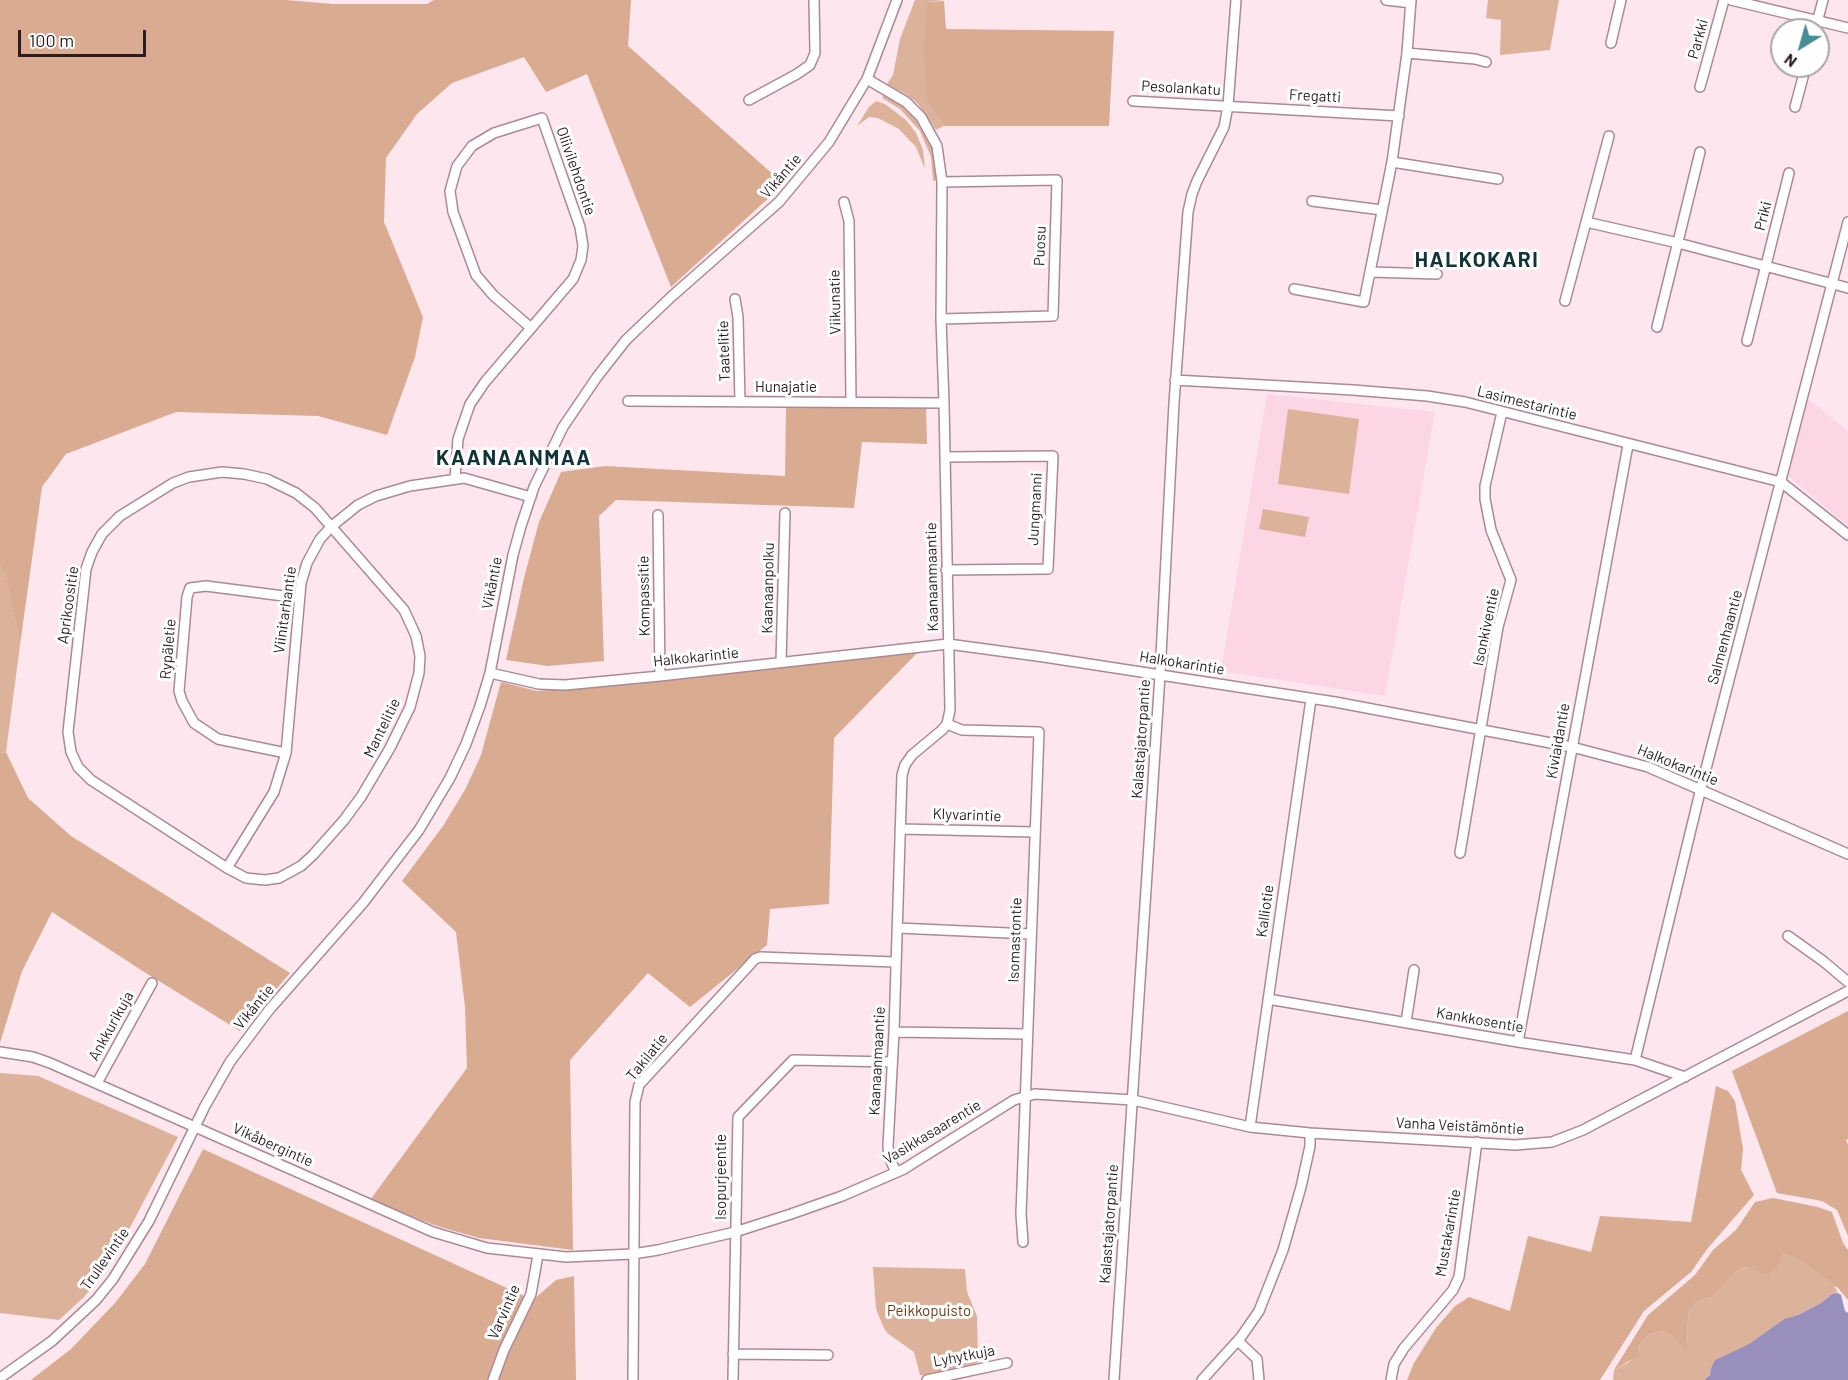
<!DOCTYPE html>
<meta charset="utf-8">
<style>
body{margin:0}
#map{position:relative;width:1848px;height:1380px;overflow:hidden;background:#fee6ef;font-family:Barlow,sans-serif}
canvas{display:block}
.north{position:absolute;left:1770px;top:18px;width:60px;height:60px;box-sizing:border-box;background:#fff;border:2px solid #aaa5a7;border-radius:50%;rotate:217deg;font-size:16px;font-weight:700;line-height:24px;text-align:center;color:#2b1d22}
.north::after{content:'';display:block;margin:auto;width:21px;height:27px;background:#458c95;clip-path:polygon(50% 0,100% 100%,50% 72%,0 100%)}
.scale{position:absolute;left:18px;top:30px;width:128px;height:27px;box-sizing:border-box;border:3px solid #2b1d22;border-top:0;padding-left:8px;font-size:18px;line-height:21px;white-space:nowrap;color:#2b1d22;-webkit-text-stroke:4px #fff;paint-order:stroke}
</style>
<div id="map">
<canvas width="1848" height="1380"></canvas>
<div class="north">N</div>
<div class="scale">100 m</div>
</div>
<script>
const ctx = document.querySelector('canvas').getContext('2d');
ctx.lineJoin = 'round';
function paint(path, color) {
  ctx.fillStyle = color;
  ctx.fill(path, 'evenodd');
}
function shape(rows) {
  const path = new Path2D();
  for (const r of rows) {
    path.moveTo(r[0], r[1]);
    for (let i = 2; i < r.length; i += 2) path.lineTo(r[i], r[i + 1]);
  }
  return path;
}
function strokePath(path, color, width, dash) {
  ctx.strokeStyle = color;
  ctx.lineWidth = width;
  ctx.lineCap = dash ? 'butt' : 'round';
  ctx.setLineDash(dash || []);
  ctx.stroke(path);
}
function write(font, color, halo, rows, align = 'center') {
  ctx.font = font + ' Barlow,sans-serif';
  ctx.lineWidth = 6;
  ctx.setLineDash([]);
  ctx.textBaseline = 'middle';
  ctx.strokeStyle = halo;
  ctx.fillStyle = color;
  for (const [text, x, y, turn = 0] of rows) {
    ctx.save();
    ctx.translate(x, y);
    ctx.rotate((+turn || 0) * Math.PI / 180);
    ctx.textAlign = isNaN(turn) ? turn : align;
    if (halo) ctx.strokeText(text, 0, 0);
    ctx.fillText(text, 0, 0);
    ctx.restore();
  }
}
paint(shape([
 [1267,394,1435,412,1385,696,1221,671],
 [1807,398,1848,431,1848,526,1787,475]
]), '#fdd6e5');
paint(shape([
 [915,0,944,0,927,2,927,102,944,126,936,130,918,104,907,95,887,84,893,75,900,39],
 [1488,0,1559,0,1550,50,1500,55,1501,20,1486,18],
 [885,94,904,105,924,129,935,156,937,180,933,181,931,157,920,131,900,109,882,98],
 [876,101,885,104,906,120,916,133,923,150,925,169,916,147,899,129,878,118,869,117,857,126,869,107],
 [1288,409,1359,419,1349,494,1278,484],
 [1263,509,1309,517,1305,537,1259,529],
 [0,566,5,571,20,645,6,752,0,753],
 [0,1073,38,1076,178,1137,127,1233,101,1277,84,1297,59,1320,0,1313],
 [1785,1254,1802,1262,1834,1285,1838,1293,1832,1294,1821,1303,1798,1315,1784,1319,1749,1344,1715,1360,1711,1368,1710,1375,1704,1380,1613,1380,1614,1370,1629,1362,1639,1349,1640,1344,1650,1334,1662,1331,1670,1334,1682,1347,1688,1346,1687,1328,1689,1312,1696,1302,1712,1297,1737,1271],
 [873,1267,965,1269,967,1292,977,1316,978,1363,928,1376,920,1375,914,1352,887,1333,883,1326,876,1309]
]), '#dcb29a');
paint(shape([
 [0,0,286,0,333,4,427,4,434,0,631,0,628,46,784,184,671,287,587,74,546,92,524,57,452,83,417,114,386,158,384,222,423,317,415,357,387,435,318,416,176,412,66,454,42,487,20,645,5,572,0,566],
 [944,1,946,29,1114,31,1109,126,944,126,927,102,924,50,927,2],
 [926,406,927,444,862,442,854,508,616,500,599,516,604,661,548,666,506,660,524,578,539,522,561,472,605,466,785,476,786,408],
 [918,652,834,738,829,904,770,909,767,945,690,1007,648,973,570,1060,573,1250,479,1238,437,1226,370,1200,467,1068,465,1007,456,932,402,881,443,826,466,788,481,755,501,682,537,691],
 [6,752,28,798,71,836,290,973,240,1031,141,970,52,912,22,971,0,1043,0,753],
 [1848,1011,1848,1139,1846,1140,1848,1145,1848,1236,1837,1210,1822,1201,1777,1193,1732,1071],
 [1716,1086,1728,1091,1735,1101,1743,1149,1741,1170,1754,1195,1708,1248,1691,1272,1644,1311,1600,1380,1407,1380,1414,1363,1436,1328,1455,1306,1469,1297,1510,1311,1528,1236,1591,1252,1600,1216,1691,1222],
 [203,1149,533,1300,556,1280,574,1276,576,1380,31,1380,71,1349,115,1303,145,1264],
 [1773,1198,1818,1207,1832,1212,1843,1243,1848,1250,1848,1300,1838,1288,1802,1262,1785,1254,1782,1255,1780,1262,1768,1275,1747,1267,1737,1271,1712,1297,1696,1302,1689,1312,1687,1328,1688,1347,1682,1347,1670,1334,1662,1331,1650,1334,1640,1344,1637,1356,1614,1370,1648,1315,1695,1275,1713,1250,1736,1230,1755,1202]
]), '#d9ab90');
paint(shape([
 [1838,1293,1841,1295,1845,1311,1848,1313,1848,1380,1704,1380,1710,1375,1711,1368,1715,1360,1749,1344,1784,1319,1798,1315,1821,1303,1832,1294]
]), '#998fbc');
const minor = shape([
 [1386,0,1411,3],
 [1731,0,1848,28],
 [1815,30,1823,0],
 [1611,43,1621,0],
 [1407,53,1475,59,1486,62],
 [867,79,906,102,921,117,937,146,942,182,941,319,944,403,950,710,947,724,942,730,912,755,905,765,902,775,894,1032,888,1146,889,1157,896,1172],
 [1700,87,1724,0],
 [749,100,797,74,810,65,815,53,814,0],
 [1133,101,1399,116],
 [1795,107,1806,66],
 [1392,162,1498,179],
 [1312,201,1382,210],
 [844,202,849,221,851,402],
 [1586,222,1678,243,1848,288],
 [1370,272,1437,274],
 [1294,289,1364,302,1392,162,1407,53,1411,0],
 [735,299,738,317,740,402],
 [1565,301,1609,136],
 [941,319,1053,316,1057,180,942,182],
 [1657,327,1700,152],
 [1747,341,1789,173],
 [1175,380,1353,390,1427,396,1465,402,1781,482,1848,535],
 [628,401,944,403],
 [945,457,1053,456,1048,569,946,570],
 [222,472,244,474,267,479,296,493,315,508,404,610,416,636,420,656,419,673,410,707,390,748,361,797,344,820,313,855,301,866,279,878,265,880,246,878,227,868,91,780,78,767,71,752,68,732,86,569,92,552,102,534,120,516,173,483,189,477,222,472],
 [455,478,458,439,470,404,485,382,573,279,581,260,583,246,580,227,542,118,494,133,472,146,457,166,450,191,453,212,476,275,493,295,531,328],
 [658,515,660,676],
 [781,662,785,513],
 [490,673,539,684,565,685,660,676,948,644,1044,657,1335,702,1572,747,1648,767,1848,854],
 [947,724,962,730,1039,732,1021,1214,1023,1242],
 [286,753,218,739,194,723,182,701,179,691,187,597,190,588,206,586,299,598],
 [900,829,1034,832],
 [1460,853,1498,627,1511,580,1491,530,1485,499,1485,486,1502,412],
 [227,868,274,792,286,753,301,583,307,563,320,539,332,526,358,505,376,496,410,486,464,478,531,497],
 [898,928,1030,934],
 [1788,936,1823,961,1848,982],
 [1268,999,1518,1042,1635,1060,1685,1077],
 [1406,1022,1414,970],
 [894,1032,1027,1034],
 [1518,1042,1628,445],
 [0,1052,33,1057,50,1063,433,1232,487,1248,566,1257,633,1254,658,1250,735,1232,791,1214,842,1196,904,1169,1014,1100,1035,1094,1133,1100,1250,1127,1310,1133,1515,1145,1552,1142,1583,1130,1848,991],
 [1635,1060,1702,784,1848,222],
 [97,1083,152,983],
 [1250,1127,1311,699],
 [1238,1341,1257,1359,1259,1380],
 [733,1354,828,1355],
 [0,1378,52,1341,96,1300,113,1279,149,1221,205,1106,230,1062,269,1010,363,903,419,830,450,778,466,744,480,706,490,673,513,555,521,526,534,487,563,427,597,377,626,340,671,297,779,202,829,142,867,79,897,0],
 [493,1380,504,1350,531,1294,538,1255],
 [633,1380,635,1102,639,1085,755,959,760,957,895,962],
 [733,1380,738,1117,793,1060,892,1062],
 [927,1380,1007,1363],
 [1114,1380,1160,675,1174,403,1188,212,1192,194,1197,181,1224,127,1228,106,1236,0],
 [1202,1380,1241,1337,1259,1311,1283,1250,1301,1187,1310,1146,1310,1133],
 [1391,1380,1394,1364,1404,1348,1453,1290,1459,1277,1477,1142]
]);
strokePath(minor, '#ad8897', 12);
strokePath(minor, '#fff', 9);
write('15px', '#2b1d22', '#fff', [
 ["Parkki",1698,39,-75],
 ["Pesolankatu",1181,88,3],
 ["Fregatti",1315,96,3],
 ["Oliivilehdontie",576,171,71],
 ["Vikåntie",781,176,-49],
 ["Priki",1763,216,-76],
 ["Puosu",1040,246,-88],
 ["Viikunatie",835,302,-91],
 ["Taatelitie",724,351,-92],
 ["Hunajatie",786,387],
 ["Lasimestarintie",1527,403,14],
 ["Jungmanni",1035,509,-87],
 ["Kaanaanmaantie",932,577,-91],
 ["Vikåntie",492,583,-79],
 ["Kaanaanpolku",768,588,-89],
 ["Kompassitie",644,596,-91],
 ["Aprikoositie",68,605,-82],
 ["Viinitarhantie",285,610,-82],
 ["Isonkiventie",1486,627,-78],
 ["Salmenhaantie",1725,637,-75],
 ["Rypäletie",168,649,-85],
 ["Halkokarintie",696,657,-6],
 ["Halkokarintie",1182,663,9],
 ["Mantelitie",382,728,-64],
 ["Kalastajatorpantie",1141,739,-86],
 ["Kiviaidantie",1558,741,-80],
 ["Halkokarintie",1678,765,22],
 ["Klyvarintie",967,815,2],
 ["Kalliotie",1265,911,-82],
 ["Isomastontie",1015,940,-88],
 ["Vikåntie",254,1007,-50],
 ["Kankkosentie",1480,1020,10],
 ["Ankkurikuja",111,1026,-61],
 ["Takilatie",647,1057,-51],
 ["Kaanaanmaantie",877,1061,-87],
 ["Vanha Veistämöntie",1460,1126,3],
 ["Vasikkasaarentie",932,1132,-31],
 ["Vikåbergintie",273,1145,24],
 ["Isopurjeentie",721,1177,-90],
 ["Kalastajatorpantie",1109,1224,-86],
 ["Mustakarintie",1448,1233,-80],
 ["Trullevintie",105,1259,-55],
 ["Varvintie",504,1312,-66],
 ["Lyhytkuja",964,1356,-11]
]);
write('15px', '#743a11', '#fff', [
 ["Peikkopuisto",929,1311]
]);
ctx.letterSpacing = '1.5px';
write('bold 21px', '#123438', '#fff', [
 ["HALKOKARI",1477,260],
 ["KAANAANMAA",514,458]
]);
ctx.letterSpacing = '0px';
</script>
